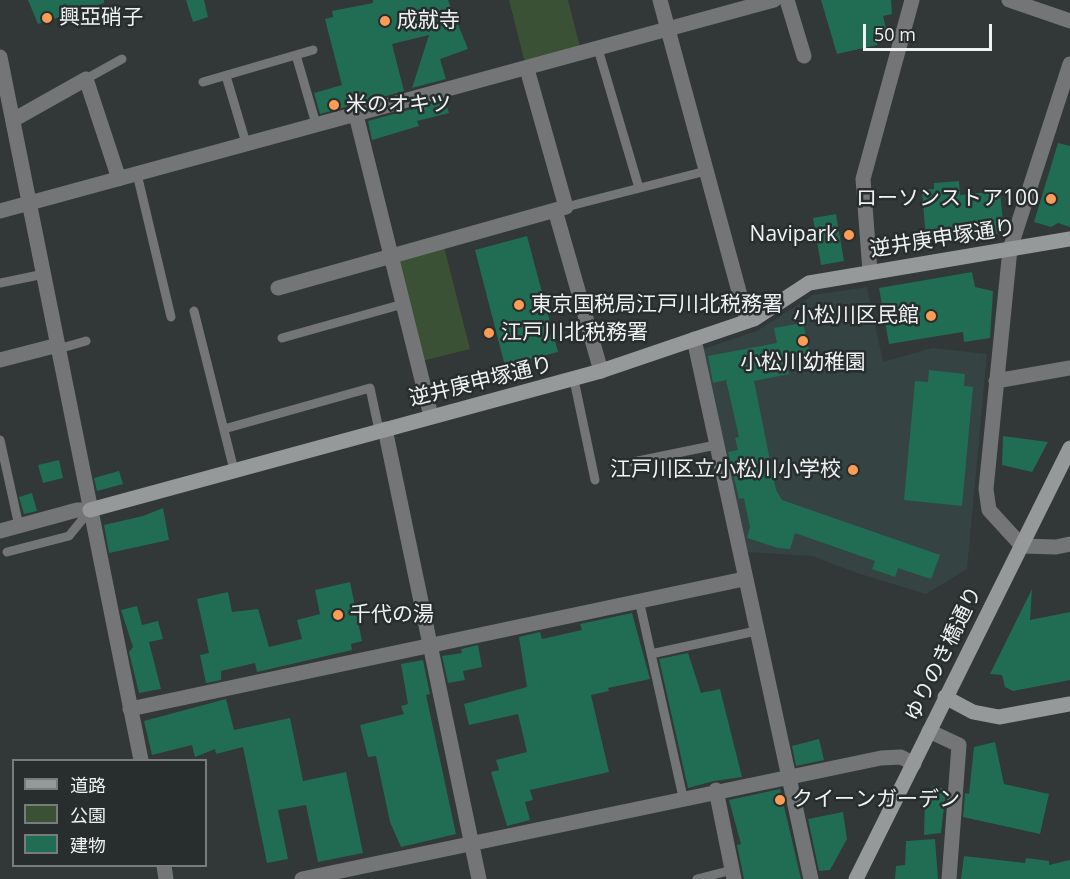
<!DOCTYPE html>
<meta charset="utf-8">
<style>
body{margin:0}
#map{position:relative;width:1070px;height:879px;overflow:hidden;background:#323737;font-family:"Open Sans","Noto Sans JP",sans-serif}
canvas{display:block}
.legend{position:absolute;left:12px;top:759px;width:195px;height:108px;box-sizing:border-box;background:#282d2d;border:2px solid #787c7c;margin:0;padding:8px 10px;list-style:none;font-size:18px;color:#eff2f2}
.legend li{display:flex;align-items:center;gap:12px;height:30px}
.legend b{width:30px;border:2px solid #787c7c}
.scale{position:absolute;left:863px;top:24px;width:129px;height:27px;box-sizing:border-box;border:3px solid #eff2f2;border-top:0;padding-left:8px;font-size:18px;line-height:21px;white-space:nowrap;color:#eff2f2;-webkit-text-stroke:4px #282d2d;paint-order:stroke}
</style>
<div id="map">
<canvas width="1070" height="879"></canvas>
<ul class="legend">
<li><b style="height:8px;background:#95999a"></b>道路</li>
<li><b style="height:16px;background:#3b5135"></b>公園</li>
<li><b style="height:16px;background:#206d54"></b>建物</li>
</ul>
<div class="scale">50 m</div>
</div>
<script>
const ctx = document.querySelector('canvas').getContext('2d');
ctx.lineJoin = 'round';
function paint(path, color) {
  ctx.fillStyle = color;
  ctx.fill(path, 'evenodd');
}
function shape(rows) {
  const path = new Path2D();
  for (const r of rows) {
    path.moveTo(r[0], r[1]);
    for (let i = 2; i < r.length; i += 2) path.lineTo(r[i], r[i + 1]);
  }
  return path;
}
function strokePath(path, color, width, dash) {
  ctx.strokeStyle = color;
  ctx.lineWidth = width;
  ctx.lineCap = dash ? 'butt' : 'round';
  ctx.setLineDash(dash || []);
  ctx.stroke(path);
}
function write(font, color, halo, rows, align = 'center') {
  ctx.font = font + ' "Open Sans","Noto Sans JP",sans-serif';
  ctx.lineWidth = 5;
  ctx.setLineDash([]);
  ctx.textBaseline = 'middle';
  ctx.strokeStyle = halo;
  ctx.fillStyle = color;
  for (const [text, x, y, turn = 0] of rows) {
    ctx.save();
    ctx.translate(x, y);
    ctx.rotate((+turn || 0) * Math.PI / 180);
    ctx.textAlign = isNaN(turn) ? turn : align;
    if (halo) ctx.strokeText(text, 0, 0);
    ctx.fillText(text, 0, 0);
    ctx.restore();
  }
}
paint(shape([
 [867,287,883,362,932,348,987,354,967,569,926,594,857,573,812,556,746,552,703,349,757,331,813,295]
]), '#364343');
paint(shape([
 [509,0,568,0,580,47,525,63],
 [444,247,470,349,422,361,396,260]
]), '#3b5135');
paint(shape([
 [28,0,104,0,104,3,38,24],
 [186,0,204,0,208,17,193,22],
 [373,0,448,0,468,49,440,59,446,79,412,88,429,35,392,44,404,91,320,114,314,93,342,85,325,19,333,17,332,11,373,3],
 [821,0,891,0,892,14,883,16,887,32,877,34,877,45,837,54],
 [445,100,449,113,417,121,419,126,372,140,368,121],
 [1058,143,1070,146,1070,227,1058,223,1051,227,1034,222],
 [959,181,960,195,1000,191,1004,233,926,240,922,190,934,189,934,183],
 [836,214,844,261,821,265,813,218],
 [527,236,558,352,505,366,475,250],
 [972,272,975,287,993,291,990,338,964,342,963,332,889,344,879,288],
 [803,323,810,355,786,360,789,374,754,381,776,490,782,500,940,555,931,579,898,568,895,577,872,569,875,561,795,533,790,549,778,548,747,538,750,527,744,498,739,499,728,452,738,450,735,438,739,437,726,380,713,383,708,356,777,343,774,328],
 [929,370,965,374,964,386,973,387,962,506,904,500,915,381,928,382],
 [1003,436,1048,442,1032,472,1002,465],
 [59,460,63,478,43,483,38,465],
 [119,471,123,484,97,491,94,478],
 [32,493,37,511,24,514,19,497],
 [163,508,169,540,109,553,104,525,143,516],
 [350,582,362,641,351,644,352,650,257,672,255,663,221,671,221,680,206,683,200,655,209,653,197,599,228,592,232,612,258,609,269,647,302,639,297,620,320,614,315,590],
 [1032,589,1030,620,1070,612,1070,680,1013,691,1005,687,1002,675,990,674],
 [137,606,142,625,158,621,163,639,149,642,161,689,139,693,129,652,133,647,121,610],
 [632,613,650,679,608,688,609,691,591,695,609,772,530,790,533,800,525,802,530,820,507,826,491,772,499,770,496,760,527,752,518,714,469,725,464,704,527,687,519,637,540,632,542,639,582,630,580,624],
 [478,645,482,667,463,671,465,680,448,683,442,656,462,653,461,649],
 [688,653,701,693,720,689,742,777,714,781,688,788,659,659],
 [423,660,430,694,426,695,456,834,401,847,390,822,376,756,368,757,360,725,404,714,401,706,408,704,401,664],
 [226,699,234,730,290,718,303,781,346,772,363,853,318,862,306,805,278,810,288,859,267,863,243,747,216,754,215,749,195,757,192,745,152,755,144,721],
 [819,739,824,760,796,766,792,746],
 [995,742,1004,784,1049,794,1040,834,963,817,965,793,969,794,974,747],
 [932,786,946,789,941,833,924,835,925,800],
 [780,789,801,879,744,879,737,845,741,844,729,800],
 [843,812,847,839,830,870,819,871,808,819],
 [935,839,938,879,895,879,896,866,905,865,906,841],
 [964,856,1025,863,1026,858,1049,861,1049,865,1070,860,1070,879,961,879]
]), '#206d54');
strokePath(shape([
 [598,49,639,188],
 [296,55,316,124],
 [226,76,246,143],
 [86,79,122,59],
 [203,82,313,50],
 [137,174,171,317],
 [566,207,706,171],
 [0,283,44,274],
 [194,311,234,470],
 [282,338,403,304],
 [58,345,65,347,86,341],
 [574,380,595,480],
 [224,429,370,388,379,430],
 [0,440,19,526],
 [633,462,716,445],
 [7,552,69,536,90,510],
 [639,600,683,797],
 [651,654,756,631],
 [697,879,732,870]
]), '#737576', 9);
strokePath(shape([
 [660,0,747,321],
 [787,0,804,56],
 [1009,0,1070,21],
 [0,57,141,760],
 [1070,64,1010,249,986,489,989,510,1022,546,1056,547,1070,544],
 [356,115,431,416],
 [13,120,86,79,119,179],
 [555,210,601,371],
 [0,211,774,0],
 [870,272,863,179,912,0],
 [278,288,566,207,527,69],
 [694,339,811,879],
 [0,360,58,345],
 [996,381,1070,368],
 [385,429,479,879],
 [0,531,77,510,90,510],
 [130,709,744,579],
 [929,731,959,745,949,879],
 [716,790,734,879],
 [164,866,166,879],
 [302,879,881,758,901,757,914,764]
]), '#737576', 15);
strokePath(shape([
 [90,510,601,371,754,319,809,283,1070,239],
 [945,697,973,712,999,717,1070,704],
 [856,879,1070,448]
]), '#95999a', 15);
for (const [x, y, r, color] of [
 [47,18,6,"#fd9c56"],
 [385,21,6,"#fd9c56"],
 [334,105,6,"#fd9c56"],
 [1051,199,6,"#fd9c56"],
 [849,235,6,"#fd9c56"],
 [519,305,6,"#fd9c56"],
 [931,316,6,"#fd9c56"],
 [489,333,6,"#fd9c56"],
 [803,341,6,"#fd9c56"],
 [853,470,6,"#fd9c56"],
 [338,615,6,"#fd9c56"],
 [780,800,6,"#fd9c56"]
]) {
  const dot = new Path2D();
  dot.arc(x, y, r, 0, 2 * Math.PI);
  ctx.fillStyle = color;
  ctx.fill(dot);
  strokePath(dot, '#282d2d', 2);
}
write('21px', '#eff2f2', '#282d2d', [
 ["興亞硝子",59,18],
 ["成就寺",397,21],
 ["米のオキツ",346,105],
 ["ローソンストア100",1039,199,"right"],
 ["Navipark",837,235,"right"],
 ["東京国税局江戸川北税務署",531,305],
 ["小松川区民館",919,316,"right"],
 ["江戸川北税務署",501,333],
 ["小松川幼稚園",803,363,"center"],
 ["江戸川区立小松川小学校",841,470,"right"],
 ["千代の湯",350,615],
 ["クイーンガーデン",792,800]
], 'left');
write('21px', '#eff2f2', '#282d2d', [
 ["逆井庚申塚通り",943,239,-9],
 ["逆井庚申塚通り",481,382,-14],
 ["ゆりのき橋通り",944,654,-64]
]);
</script>
